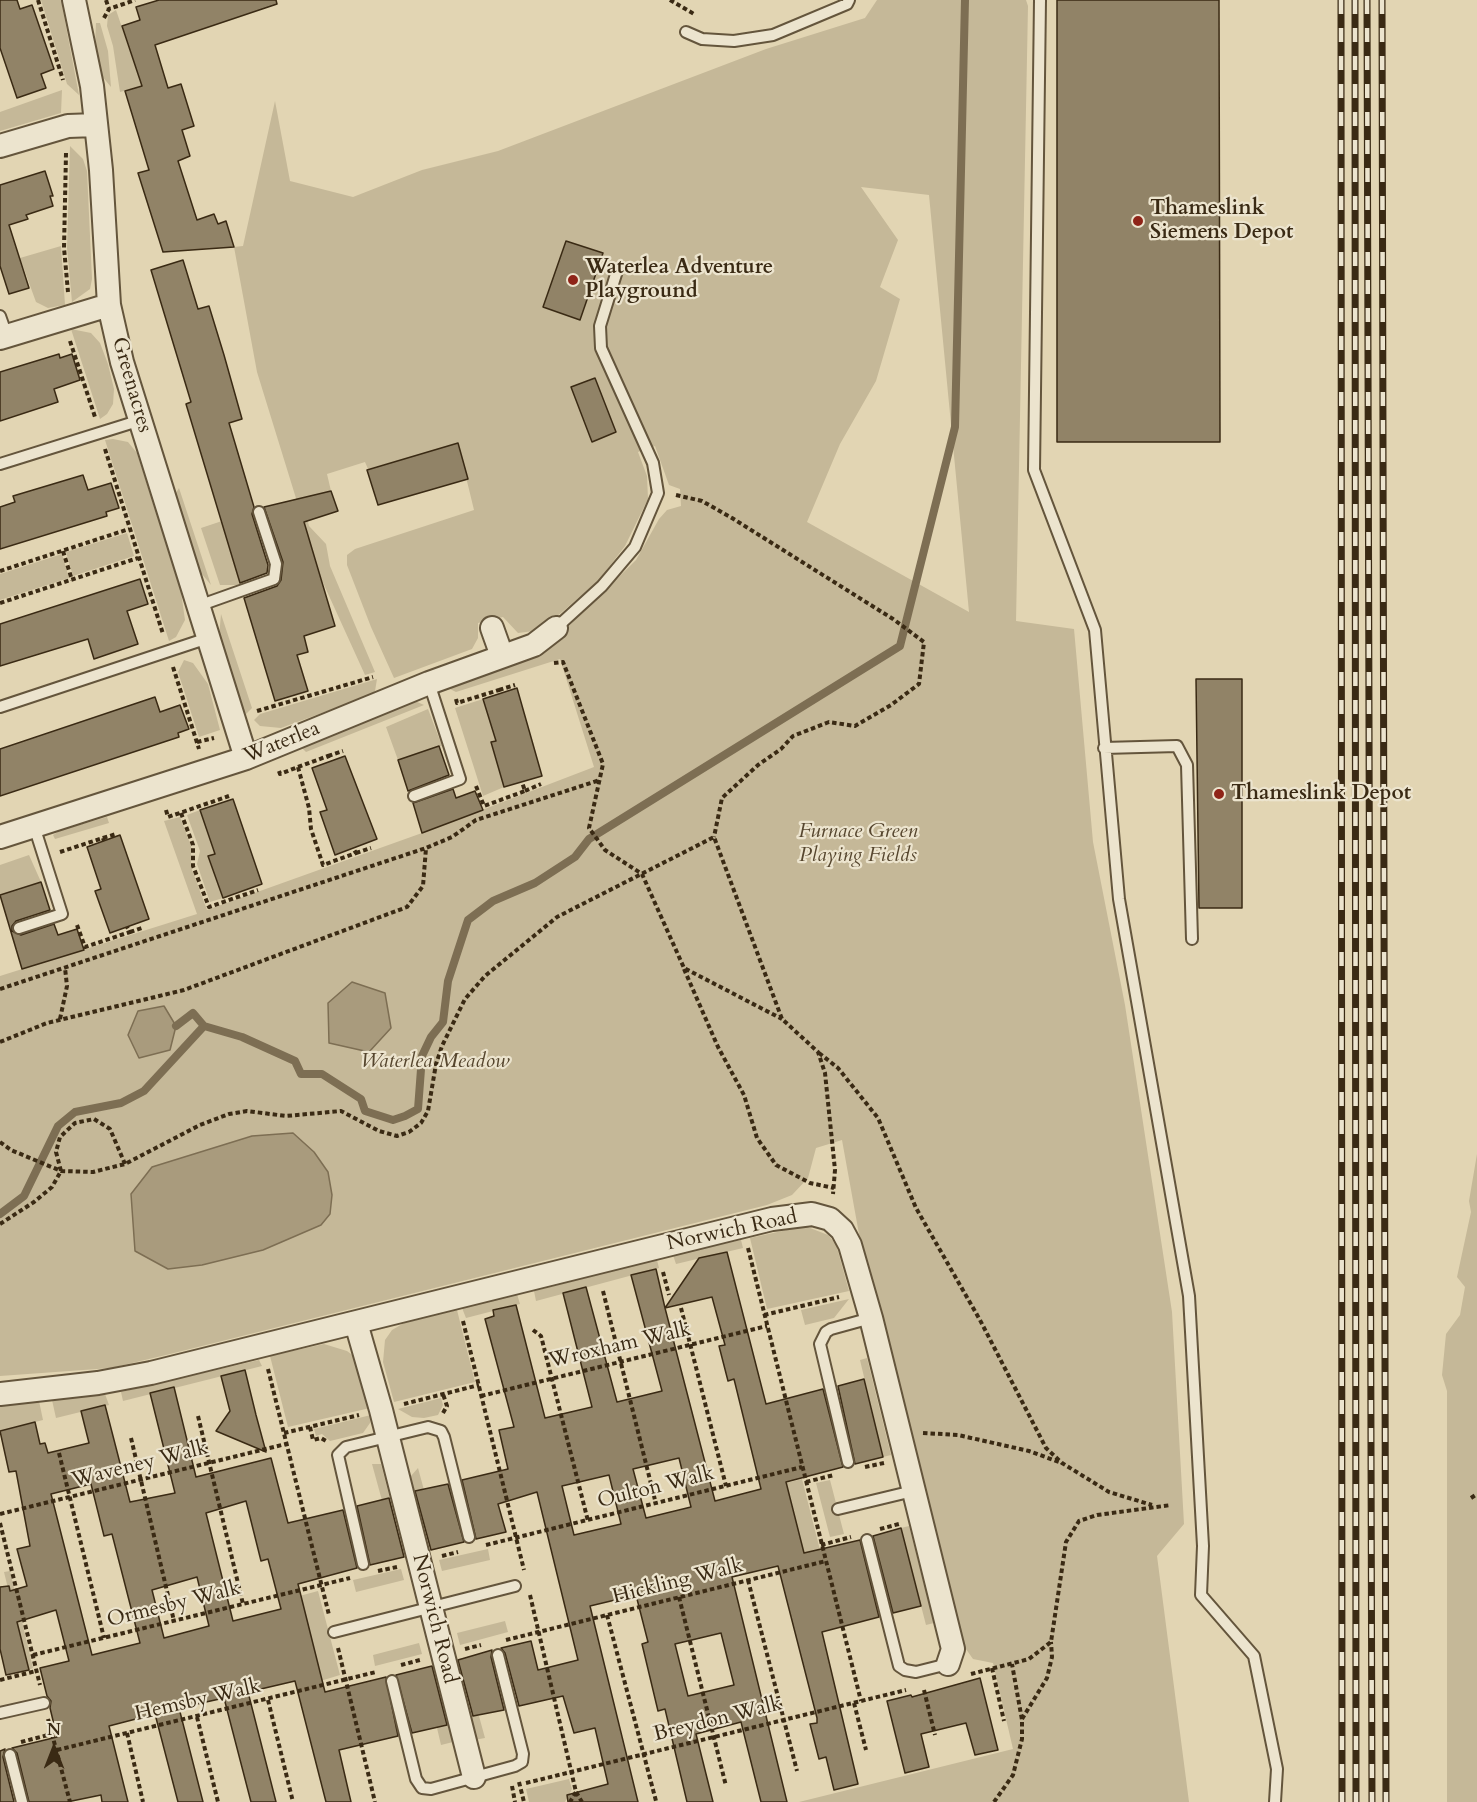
<!DOCTYPE html>
<style>
body{margin:0}
#map{position:relative;width:1477px;height:1802px;overflow:hidden;background:#e2d5b3;font-family:Cardo,serif}
canvas{display:block}
.north{position:absolute;left:24px;top:1718px;width:60px;height:60px;-webkit-text-stroke:4px #ece4ce;paint-order:stroke;rotate:0deg;font-size:16px;font-weight:700;line-height:24px;text-align:center;color:#3a2a14}
.north::after{content:'';display:block;margin:auto;width:21px;height:27px;background:#3a2a14;clip-path:polygon(50% 0,100% 100%,50% 72%,0 100%)}
</style>
<div id="map">
<canvas width="1477" height="1802"></canvas>
<div class="north">N</div>
</div>
<script>
const ctx = document.querySelector('canvas').getContext('2d');
ctx.lineJoin = 'round';
function paint(path, color) {
  ctx.fillStyle = color;
  ctx.fill(path, 'evenodd');
}
function shape(rows) {
  const path = new Path2D();
  for (const r of rows) {
    path.moveTo(r[0], r[1]);
    for (let i = 2; i < r.length; i += 2) path.lineTo(r[i], r[i + 1]);
  }
  return path;
}
function strokePath(path, color, width, dash) {
  ctx.strokeStyle = color;
  ctx.lineWidth = width;
  ctx.lineCap = dash ? 'butt' : 'round';
  ctx.setLineDash(dash || []);
  ctx.stroke(path);
}
function write(font, color, halo, rows, align = 'center') {
  ctx.font = font + ' Cardo,serif';
  ctx.lineWidth = 4.5;
  ctx.setLineDash([]);
  ctx.textBaseline = 'middle';
  ctx.strokeStyle = halo;
  ctx.fillStyle = color;
  for (const [text, x, y, turn = 0] of rows) {
    ctx.save();
    ctx.translate(x, y);
    ctx.rotate((+turn || 0) * Math.PI / 180);
    ctx.textAlign = isNaN(turn) ? turn : align;
    if (halo) ctx.strokeText(text, 0, 0);
    ctx.fillText(text, 0, 0);
    ctx.restore();
  }
}
paint(shape([
 [41,0,61,0,79,95,67,84],
 [877,0,1026,0,1028,6,1016,621,1074,629,1093,842,1125,1005,1172,1312,1184,1524,1157,1556,1189,1802,799,1802,1013,1749,993,1663,973,1659,961,1642,859,1234,842,1140,816,1148,808,1178,792,1195,767,1205,166,1355,111,1368,0,1376,0,976,197,914,164,821,180,817,191,846,191,867,207,910,422,833,594,767,560,659,456,692,450,689,459,682,542,655,541,647,560,635,636,560,659,519,667,510,681,506,680,489,669,485,655,446,638,452,647,476,648,499,625,546,599,580,554,619,534,631,518,633,503,617,478,623,478,638,472,649,394,678,371,627,347,565,347,555,355,549,474,510,458,444,368,469,365,462,327,474,331,491,302,499,309,526,326,544,330,566,375,672,365,675,320,576,257,372,234,247,243,246,275,101,290,181,353,197,422,170,498,151,766,49,865,18],
 [861,187,929,195,969,612,807,522,840,444,876,381,900,299,880,287,898,240],
 [116,10,142,86,120,92,113,46,107,26,108,15],
 [96,23,100,23,108,51,111,87,101,75,95,45],
 [62,90,61,113,0,131,0,112],
 [70,146,83,159,87,171,92,279,90,289,72,302,67,248],
 [61,246,65,305,48,308,36,302,20,258],
 [71,329,91,333,100,343,108,364,114,389,113,404,107,414,100,419],
 [113,439,128,442,137,453,181,592,185,620,176,637,169,641,105,440],
 [179,488,211,585,197,568,174,496],
 [222,521,239,580,260,574,258,578,237,585,220,585,201,528],
 [127,533,134,556,73,576,66,552],
 [62,554,69,578,0,600,0,574],
 [221,614,252,708,246,714,239,700,219,637],
 [184,660,193,663,208,684,220,730,199,737,178,672],
 [377,679,375,691,368,696,281,728,260,726,254,720,260,714],
 [483,699,496,741,491,743,504,787,483,796,455,708],
 [415,701,424,705,306,752,302,748,386,709],
 [428,709,442,746,398,760,386,727],
 [200,810,215,854,208,857,223,898,210,902,197,864,200,851,187,815],
 [107,817,109,823,55,839,53,835,61,830],
 [29,855,41,882,0,895,0,865],
 [1477,1154,1477,1802,1447,1802,1447,1391,1442,1375,1446,1334,1460,1315,1465,1287,1457,1277,1471,1212,1469,1201],
 [805,1226,828,1235,836,1244,849,1291,767,1309,750,1238],
 [741,1240,743,1248,676,1264,673,1255],
 [657,1260,659,1268,536,1301,534,1291],
 [517,1294,520,1304,466,1318,462,1308],
 [849,1299,834,1318,805,1325,801,1310],
 [457,1310,475,1382,394,1402,383,1362,385,1340,392,1330,404,1323],
 [324,1344,347,1351,355,1357,370,1408,288,1427,270,1356],
 [867,1358,891,1455,883,1457,860,1360],
 [259,1360,262,1366,123,1401,121,1392],
 [105,1394,109,1405,56,1418,52,1400],
 [441,1398,443,1405,438,1415,424,1418,412,1417,398,1409],
 [39,1401,43,1420,0,1431,0,1405],
 [371,1415,370,1423,363,1433,330,1441,322,1434,316,1436,314,1429],
 [372,1464,381,1464,404,1553,398,1559],
 [418,1468,424,1490,421,1491,436,1549,427,1546,410,1477],
 [802,1479,820,1550,804,1554,786,1483],
 [830,1480,844,1534,830,1537,816,1483],
 [909,1526,934,1623,926,1625,901,1528],
 [488,1549,490,1560,442,1571,439,1560],
 [401,1569,404,1580,356,1592,353,1580],
 [10,1571,33,1668,28,1670,4,1572],
 [318,1591,340,1675,317,1682,320,1674,303,1604,292,1598],
 [505,1621,508,1632,460,1645,457,1633],
 [419,1643,422,1654,375,1666,373,1655],
 [462,1658,476,1716,479,1716,485,1738,474,1740,453,1660],
 [435,1666,453,1742,441,1745,437,1728,440,1726,426,1668],
 [569,1779,572,1789,565,1802,529,1802,526,1789]
]), '#c5b898');
const water = shape([
 [352,982,385,993,391,1028,369,1052,329,1043,328,1003,352,982],
 [164,1006,176,1026,170,1050,139,1058,128,1035,138,1011,164,1006],
 [293,1133,314,1152,328,1172,332,1195,330,1214,321,1225,263,1250,202,1265,168,1269,135,1251,131,1194,152,1167,252,1136,293,1133]
]);
paint(water, '#a99b7d');
strokePath(water, '#7d6e53', 1.5);
strokePath(shape([
 [176,1026,193,1013,204,1026,242,1037,295,1061,301,1074,322,1074,361,1099,365,1111,393,1120,405,1116,418,1109,422,1056,431,1037,443,1022,448,981,468,920,493,901,535,883,575,857,589,839,900,646,955,427,965,0],
 [0,1214,24,1196,58,1126,75,1112,121,1103,144,1091,204,1026]
]), '#7d6e53', 8);
const building = shape([
 [0,0,17,0,20,9,32,5,54,69,41,74,46,88,17,98,0,48,0,0],
 [159,0,276,0,277,4,155,45,168,88,181,84,194,126,182,130,190,156,178,161,197,220,214,214,218,224,226,221,234,247,163,252,138,173,149,170,125,91,142,86,122,26,140,20,136,7,159,0],
 [1057,0,1219,0,1220,442,1057,442,1057,0],
 [45,171,53,196,50,196,53,206,26,215,28,219,9,225,29,288,9,294,0,266,0,185,45,171],
 [566,241,603,253,580,320,543,307,566,241],
 [183,260,198,309,209,306,224,355,242,419,229,423,254,507,252,514,268,565,267,573,240,583,186,404,191,402,151,270,183,260],
 [59,354,60,358,72,354,80,380,54,389,58,402,0,421,0,372,59,354],
 [595,378,616,432,592,442,571,387,595,378],
 [458,443,468,479,378,505,367,470,458,443],
 [83,475,88,490,111,483,119,508,106,512,107,516,0,549,0,507,15,502,13,496,83,475],
 [331,491,338,511,304,522,335,626,304,636,308,652,297,655,308,691,275,701,244,598,277,586,281,580,283,562,264,507,331,491],
 [140,579,148,604,127,611,138,644,94,659,88,639,0,666,0,624,140,579],
 [1196,679,1242,679,1242,908,1199,908,1196,679],
 [517,688,542,776,504,787,491,742,496,741,483,699,517,688],
 [155,697,160,712,180,705,189,729,178,733,179,737,0,796,0,749,155,697],
 [439,746,449,775,408,791,398,760,439,746],
 [345,756,377,839,335,855,320,812,327,810,312,768,345,756],
 [453,789,456,798,475,791,483,810,422,833,413,803,453,789],
 [233,799,262,884,223,898,208,856,215,854,200,810,233,799],
 [120,835,149,919,110,933,95,891,101,889,87,847,120,835],
 [41,882,50,910,16,921,12,926,12,931,21,935,54,924,58,935,77,929,84,950,22,969,0,895,41,882],
 [727,1252,766,1404,823,1389,843,1467,786,1482,804,1553,860,1540,879,1617,822,1632,858,1784,834,1790,826,1757,819,1759,810,1724,817,1723,817,1718,778,1566,732,1577,787,1802,761,1802,741,1722,696,1734,713,1802,687,1802,665,1709,658,1711,642,1644,648,1642,636,1595,590,1606,638,1802,568,1802,567,1795,608,1784,595,1728,574,1733,563,1696,519,1706,505,1653,501,1648,531,1641,538,1670,578,1660,537,1492,498,1504,506,1532,476,1539,462,1480,508,1469,499,1430,514,1427,485,1319,494,1316,493,1310,516,1305,545,1418,592,1407,563,1293,586,1287,617,1402,662,1391,631,1275,656,1269,665,1308,699,1258,727,1252],
 [712,1297,725,1345,719,1346,728,1381,734,1379,761,1489,715,1501,665,1308,712,1297],
 [679,1458,691,1507,646,1518,633,1469,679,1458],
 [609,1475,621,1524,574,1535,562,1486,609,1475],
 [721,1633,734,1685,688,1696,675,1644,721,1633],
 [245,1370,256,1415,266,1452,216,1431,230,1411,221,1376,245,1370],
 [864,1379,883,1457,855,1464,838,1386,864,1379],
 [174,1387,196,1477,271,1458,288,1523,343,1510,357,1568,298,1584,325,1692,386,1677,398,1736,339,1750,351,1802,326,1802,295,1681,248,1692,276,1802,251,1802,224,1698,179,1708,203,1802,178,1802,155,1714,109,1726,128,1802,102,1802,101,1795,67,1802,29,1802,17,1753,12,1748,57,1737,50,1708,51,1701,47,1696,40,1668,69,1661,56,1610,17,1622,29,1670,6,1675,0,1649,0,1587,9,1586,10,1591,27,1586,17,1549,30,1546,16,1471,9,1472,0,1431,35,1422,40,1444,45,1443,48,1453,89,1443,81,1411,105,1405,130,1502,175,1493,150,1393,174,1387],
 [91,1484,104,1536,112,1534,140,1643,92,1655,51,1494,91,1484],
 [246,1501,261,1561,268,1559,281,1609,233,1621,206,1513,246,1501],
 [197,1577,209,1626,164,1638,152,1590,197,1577],
 [448,1484,464,1542,431,1550,415,1491,448,1484],
 [389,1498,404,1557,370,1565,357,1506,389,1498],
 [901,1528,921,1606,893,1613,873,1536,901,1528],
 [492,1650,491,1657,504,1710,473,1716,458,1660,492,1650],
 [432,1666,447,1725,412,1733,396,1675,432,1666],
 [980,1678,998,1750,975,1755,966,1723,921,1734,929,1767,905,1773,887,1701,911,1695,912,1697,980,1678],
 [5,1749,3,1757,14,1802,0,1802,0,1751,5,1749]
]);
paint(building, '#918367');
strokePath(building, '#3a2a14', 1.5);
const service = shape([
 [1040,0,1034,470,1095,630,1119,899,1189,1296,1203,1546,1201,1595,1254,1656,1277,1769,1275,1802],
 [686,32,702,39,734,41,773,35,847,4,849,0],
 [0,316,7,336],
 [0,464,141,420],
 [198,606,274,579,276,564,259,512],
 [556,628,602,586,635,547,658,493,653,463,601,348,600,326,617,271],
 [0,707,208,638],
 [1104,748,1177,746,1187,765,1192,939],
 [414,796,460,779,429,683],
 [19,928,62,914,34,826],
 [848,1462,820,1344,826,1332,831,1329,871,1318],
 [838,1509,913,1491],
 [867,1540,899,1666,905,1670,916,1672,948,1664],
 [363,1564,338,1455,346,1447,428,1427,441,1431,444,1437,469,1537],
 [334,1632,515,1586],
 [392,1681,416,1779,422,1788,431,1789,515,1766,522,1762,523,1754,498,1655],
 [0,1713,44,1703],
 [10,1755,22,1802]
]);
const minor = shape([
 [74,0,92,86,101,170,109,305,122,362,246,758],
 [0,146,68,126,96,125],
 [0,338,109,305],
 [492,628,502,656],
 [0,837,246,758,429,683,534,645,556,628],
 [356,1323,381,1410,474,1777],
 [0,1394,98,1383,151,1373,772,1219,812,1214,830,1219,842,1230,850,1245,871,1318,953,1649,948,1664]
]);
strokePath(service, '#64553c', 14);
strokePath(minor, '#64553c', 26);
strokePath(shape([
 [38,0,63,80],
 [106,0,109,9],
 [670,0,694,14],
 [104,18,109,9,135,0],
 [66,153,64,248,68,292],
 [70,341,95,417],
 [105,449,163,634],
 [676,495,702,501,732,518,893,619,924,642,919,684,891,705,855,726,829,722,793,736,781,749,758,765,722,798,714,837],
 [63,551,72,580],
 [0,571,129,529],
 [0,603,138,558],
 [554,663,563,662,603,764,589,828,605,850,642,874,684,968,782,1019],
 [173,667,199,749],
 [499,690,515,685],
 [456,699,457,703,499,690,501,693],
 [257,711,373,677],
 [197,742,214,738],
 [328,756,343,751],
 [298,767,328,756,330,761],
 [279,771,280,774,298,767,309,808,311,829,323,865,356,853,353,848],
 [476,786,484,806,525,791,522,782],
 [525,791,541,784],
 [166,810,168,817,229,796],
 [181,813,193,845,193,866,209,907,258,890],
 [103,838,116,834],
 [60,852,103,838,104,841],
 [356,853,371,848],
 [77,925,85,947,130,932,127,927],
 [130,932,142,928],
 [684,969,718,1047,744,1095,757,1138,776,1165,810,1183,834,1188],
 [0,989,426,848],
 [60,1019,67,986,65,968],
 [0,1042,47,1023,184,990,407,907,423,886,426,848,452,837,476,820,600,780],
 [819,1053,838,1068,878,1118,916,1208,980,1320,1046,1448,1062,1463,1109,1492,1152,1505],
 [0,1142,11,1150,61,1171,93,1172,125,1164,200,1125,229,1114,247,1111,286,1116,341,1111,379,1131,397,1136,409,1132,421,1123,428,1111,436,1064,442,1046,465,999,485,976,557,917,714,837,782,1019,818,1052,825,1073,835,1170,833,1194],
 [0,1224,34,1202,52,1187,61,1171,56,1152,60,1137,75,1123,94,1119,110,1129,125,1164],
 [748,1248,861,1701],
 [663,1272,669,1295],
 [603,1291,656,1504],
 [681,1308,726,1486],
 [764,1315,839,1297],
 [463,1321,524,1570],
 [533,1330,541,1336,588,1521],
 [268,1369,329,1615],
 [481,1396,767,1326],
 [404,1404,479,1385],
 [443,1413,447,1406,443,1394],
 [198,1416,243,1604],
 [310,1427,313,1440,321,1438,328,1442],
 [284,1433,359,1415],
 [923,1433,958,1435,1029,1451,1059,1462],
 [131,1438,174,1621],
 [59,1453,104,1638],
 [865,1467,884,1463],
 [806,1482,834,1475],
 [1471,1498,1477,1494],
 [0,1514,286,1444],
 [0,1523,40,1685],
 [880,1529,899,1524],
 [486,1545,802,1467],
 [821,1545,851,1537],
 [442,1556,458,1552],
 [378,1571,397,1567],
 [748,1580,797,1771],
 [530,1595,576,1792,570,1802],
 [679,1597,726,1786],
 [607,1615,656,1801],
 [506,1640,826,1561],
 [338,1648,375,1802],
 [465,1649,481,1645],
 [33,1655,350,1578],
 [401,1665,420,1660],
 [992,1668,1004,1721],
 [971,1674,1029,1659,1051,1642,1066,1542,1079,1521,1097,1515,1171,1505],
 [0,1680,36,1671],
 [924,1690,935,1735],
 [268,1700,293,1802],
 [854,1703,866,1750],
 [197,1717,218,1802],
 [48,1719,70,1802],
 [1022,1719,1047,1678,1052,1657,1051,1642],
 [127,1733,143,1802],
 [21,1742,52,1734],
 [57,1750,376,1672],
 [519,1782,524,1802],
 [526,1783,906,1690],
 [512,1786,515,1802],
 [576,1792,582,1802],
 [994,1802,1013,1775,1022,1739,1022,1720,1012,1664]
]), '#3a2a14', 4, [4.5, 3]);
strokePath(service, '#ece4ce', 10);
strokePath(minor, '#ece4ce', 22);
const rail = shape([
 [1341,0,1342,1802],
 [1355,0,1356,1802],
 [1367,0,1372,1802],
 [1382,0,1386,1802]
]);
strokePath(rail, '#3a2a14', 7);
strokePath(rail, '#ece4ce', 4.5, [14]);
for (const [x, y, r, color] of [
 [1138,221,6,"#8f2418"],
 [573,280,6,"#8f2418"],
 [1219,794,6,"#8f2418"]
]) {
  const dot = new Path2D();
  dot.arc(x, y, r, 0, 2 * Math.PI);
  ctx.fillStyle = color;
  ctx.fill(dot);
  strokePath(dot, '#ece4ce', 2);
}
write('bold 21px', '#3a2a14', '#ece4ce', [
 ["Thameslink",1150,209],
 ["Siemens Depot",1150,233],
 ["Waterlea Adventure",585,268],
 ["Playground",585,292],
 ["Thameslink Depot",1231,794]
], 'left');
write('21px', '#3a2a14', '#ece4ce', [
 ["Greenacres",131,385,74],
 ["Waterlea",282,743,-22],
 ["Norwich Road",732,1231,-12],
 ["Wroxham Walk",620,1346,-13],
 ["Waveney Walk",140,1465,-14],
 ["Oulton Walk",656,1488,-14],
 ["Hickling Walk",678,1582,-14],
 ["Ormesby Walk",174,1605,-14],
 ["Norwich Road",434,1619,76],
 ["Hemsby Walk",198,1701,-13],
 ["Breydon Walk",718,1720,-14]
]);
write('italic 21px', '#56462e', '#ece4ce', [
 ["Furnace Green",858,832],
 ["Playing Fields",858,856],
 ["Waterlea Meadow",435,1062]
]);
</script>
